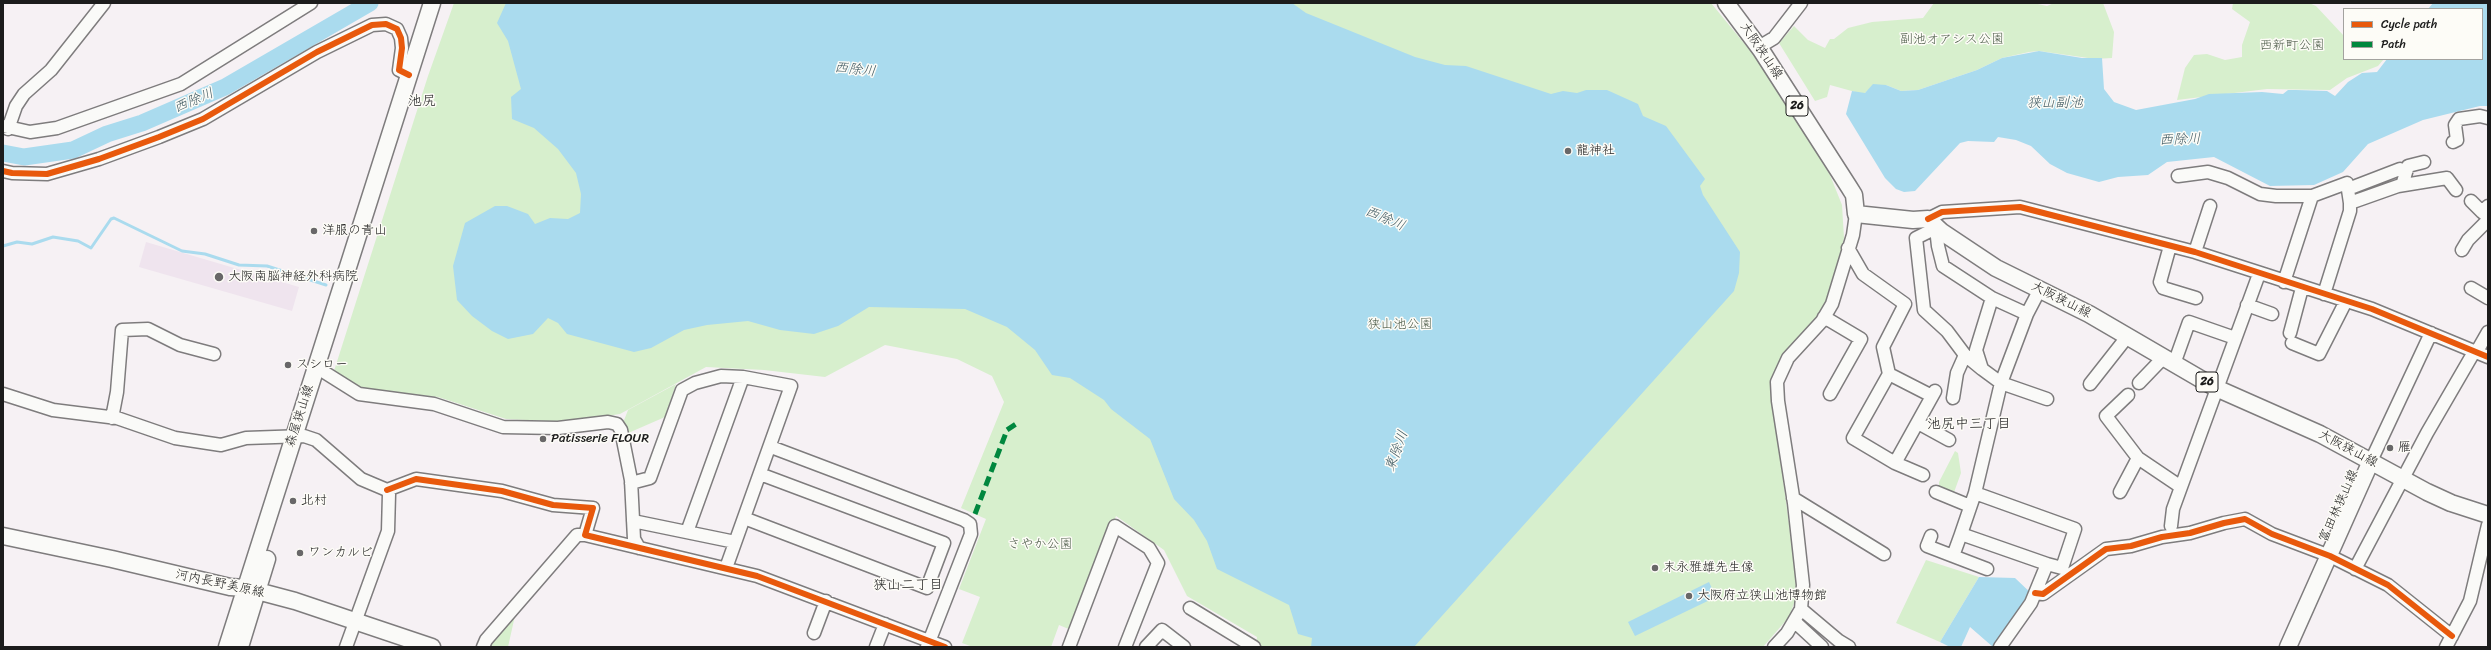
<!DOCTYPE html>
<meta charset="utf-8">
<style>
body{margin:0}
#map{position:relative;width:2491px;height:650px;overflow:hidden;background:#f6f1f4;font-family:Sriracha,sans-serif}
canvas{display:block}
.frame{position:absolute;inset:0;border:4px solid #1c1c1c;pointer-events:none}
.legend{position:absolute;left:2343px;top:8px;width:140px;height:52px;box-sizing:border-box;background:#fdfcf7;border:1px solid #a3a29f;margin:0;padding:5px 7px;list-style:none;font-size:12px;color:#1c1c1c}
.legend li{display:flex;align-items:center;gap:8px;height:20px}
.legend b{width:20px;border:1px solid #a3a29f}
</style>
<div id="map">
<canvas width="2491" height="650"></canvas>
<div class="frame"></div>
<ul class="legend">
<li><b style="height:5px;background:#e8590c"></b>Cycle path</li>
<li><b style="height:5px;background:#00873e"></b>Path</li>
</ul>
</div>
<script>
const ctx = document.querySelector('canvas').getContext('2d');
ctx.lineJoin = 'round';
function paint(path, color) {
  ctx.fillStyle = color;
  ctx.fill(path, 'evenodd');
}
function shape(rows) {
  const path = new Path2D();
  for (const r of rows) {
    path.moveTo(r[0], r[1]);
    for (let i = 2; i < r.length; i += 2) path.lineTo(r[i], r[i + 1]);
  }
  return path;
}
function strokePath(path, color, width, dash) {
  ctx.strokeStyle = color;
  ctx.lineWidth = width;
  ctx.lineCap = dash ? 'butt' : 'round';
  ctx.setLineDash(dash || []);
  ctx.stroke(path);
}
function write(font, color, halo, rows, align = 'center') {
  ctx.font = font + ' Sriracha,"Klee One",sans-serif';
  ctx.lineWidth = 3;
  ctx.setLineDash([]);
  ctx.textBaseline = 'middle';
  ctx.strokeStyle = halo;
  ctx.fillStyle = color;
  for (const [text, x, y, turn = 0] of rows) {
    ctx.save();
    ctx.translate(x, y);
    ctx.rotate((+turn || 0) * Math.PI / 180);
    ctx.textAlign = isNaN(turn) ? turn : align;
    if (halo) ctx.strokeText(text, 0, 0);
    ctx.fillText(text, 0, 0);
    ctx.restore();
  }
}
paint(shape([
 [146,242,299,287,292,311,139,267]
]), '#efe4ee');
paint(shape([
 [454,3,1711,3,1766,70,1830,175,1842,205,1844,238,1830,297,1814,321,1783,356,1772,377,1773,405,1796,576,1796,598,1789,617,1763,647,1256,647,1257,637,1187,596,1164,550,1116,516,1071,630,1059,625,1051,647,973,647,962,643,980,597,959,589,986,519,961,508,1004,402,992,376,957,359,885,345,825,377,764,370,706,367,620,414,568,422,506,419,438,397,363,389,334,371,428,76],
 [1934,3,2033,3,2047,6,2054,3,2103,3,2114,32,2112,58,2095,59,2039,51,2029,52,2002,58,1977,70,1918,90,1901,91,1886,85,1872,87,1865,93,1859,93,1830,85,1827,97,1815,101,1779,43,1794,26,1808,40,1825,48,1830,39,1834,39,1848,28,1872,22,1923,18],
 [2233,3,2309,3,2316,6,2344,36,2344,59,2384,59,2378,66,2347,78,2330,90,2267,89,2177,100,2185,68,2194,55,2207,54,2225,60,2242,57,2242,45,2250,22,2232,9],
 [676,384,665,417,626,434,623,423,628,410],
 [1955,451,1958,453,1961,473,1953,495,1939,489,1939,482],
 [1926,560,1979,577,1940,642,1896,623],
 [516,611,508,647,485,647]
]), '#d7efcd');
paint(shape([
 [506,3,1292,3,1306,13,1415,57,1445,65,1466,66,1551,94,1563,91,1577,93,1586,90,1607,90,1638,104,1643,116,1666,126,1705,179,1700,186,1703,195,1740,252,1739,273,1734,291,1414,647,1311,647,1312,638,1298,634,1289,605,1217,569,1207,541,1194,520,1174,499,1150,439,1111,409,1104,400,1070,378,1052,375,1035,350,1007,327,965,309,869,307,838,326,814,334,780,330,748,321,707,325,684,330,651,348,634,352,567,334,558,323,548,318,533,334,508,339,492,331,472,316,457,300,453,266,465,223,495,206,507,206,528,214,535,224,550,218,568,219,580,213,581,194,576,173,558,149,534,128,512,119,511,97,521,89,508,41,497,23],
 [2433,3,2488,3,2488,106,2480,106,2423,120,2368,144,2343,172,2314,185,2270,186,2214,157,2167,162,2148,175,2118,177,2099,182,2067,173,2050,164,2031,146,2016,140,1998,137,1994,142,1968,141,1960,143,1915,191,1904,192,1896,189,1885,178,1846,114,1852,91,1865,93,1873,84,1886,85,1901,91,1918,90,1977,70,2002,58,2039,51,2082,58,2102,58,2104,89,2114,102,2136,110,2195,99,2209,94,2262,92,2283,94,2288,90,2296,90,2327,91,2335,96,2348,82,2362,73,2377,72,2387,59,2482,59,2482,9,2428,9],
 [1979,577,2015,578,2034,596,2000,647,1993,647,1970,627,1961,647,1950,647,1940,642],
 [1709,582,1716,597,1635,636,1628,622]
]), '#aadbee');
strokePath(shape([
 [3,246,17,242,32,244,53,237,78,241,91,248,111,219,114,218,182,251,205,254,239,265,267,266,326,285]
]), '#aadbee', 3);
strokePath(shape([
 [3,153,24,157,73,150,107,134,142,123,225,87,370,3]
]), '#aadbee', 17);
const minor = shape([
 [1759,47,1774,38,1801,3],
 [3,126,30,132,57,128,181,84,311,3],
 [8,129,16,106,24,94,51,70,104,3],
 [2453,142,2457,140,2455,125,2459,119,2480,116,2488,118],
 [3,171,12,173,47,174,99,159,159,137,203,119,317,52,372,25,386,24,397,29,401,38,402,48,399,70,409,75],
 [2178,176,2208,172,2228,178,2260,194,2276,196,2312,196,2347,183,2350,203],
 [2403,182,2408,166,2424,162],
 [2348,189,2400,169],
 [2471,201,2482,212],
 [2488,206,2482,212,2488,217],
 [1928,219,1942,212,2020,207,2195,252,2372,309,2488,357],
 [2170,246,2160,282,2163,288,2196,298],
 [1848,248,1863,274,1905,304,1883,347,1889,374,1853,438,1895,463,1923,475],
 [2462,250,2468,240,2488,220],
 [2195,252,2210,206],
 [2284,282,2312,196],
 [2471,288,2488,298],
 [2324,294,2350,211,2350,203,2398,186,2447,178,2456,190],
 [1992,298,2027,314],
 [2247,305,2272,314],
 [1824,317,1861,339,1830,394],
 [2290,333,2302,288],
 [2292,343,2319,354,2346,301],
 [2476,353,2488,332],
 [2174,364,2189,322,2235,338],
 [1982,369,1965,355,1947,331,1924,310,1916,238,1936,228,1938,246,1943,266,1992,298,1976,350,1982,369,2001,383,2047,399],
 [324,372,359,394,434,404,503,427,558,428,608,422,617,424,621,430,631,480,634,539,639,548],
 [1889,374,1932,396],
 [2139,383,2163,358],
 [2090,384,2127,337],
 [3,394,53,410,117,418,175,438,221,445,246,438,304,436,316,440,361,479,387,490,389,494,388,531,346,647],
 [2128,395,2106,416,2138,458,2181,487,2173,509,2171,526],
 [1953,398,1957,373,1965,355],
 [112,418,117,392,122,330,148,329,180,345,214,354],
 [1918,423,1949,440],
 [771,447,964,520,970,524,971,534,927,647],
 [2371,461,2431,333],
 [1895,463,1935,391],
 [631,483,650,478,682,390,695,383,721,376,743,377,791,386,726,568],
 [2181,487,2259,274],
 [387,490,416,479,502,491,553,505,593,508,585,535,757,576,945,647],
 [1936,492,1970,506],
 [2120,492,2138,458],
 [1975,493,2001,383,2027,314,2040,289],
 [1793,498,1884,554],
 [744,518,927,588,944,543,760,474],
 [633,521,735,542],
 [687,532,743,377],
 [1961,534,1975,493,2075,529,2062,568,2047,564],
 [1931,536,1927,546,1953,556,1961,534,2047,564,2031,603,2000,647],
 [1953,556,1987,569],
 [2355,569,2427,433,2474,352],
 [2035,593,2043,594,2106,549,2131,546,2162,537,2190,533,2224,523,2245,519,2272,534,2330,556,2388,585,2452,636],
 [1190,608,1254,647],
 [1801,609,1839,641,1849,647],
 [1795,622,1822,647],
 [814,633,826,601],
 [483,647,486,640,577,535,585,535],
 [876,647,885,624],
 [1069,647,1115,526,1149,548,1158,563,1125,647],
 [1146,647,1162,630,1184,647],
 [1774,647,1787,633,1801,609,1803,585,1794,503,1778,401,1777,382,1788,358,1822,321,1832,304,1853,235,1856,214],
 [2446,647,2470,601,2488,525]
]);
const major = shape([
 [1726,3,1761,50,1849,187,1854,195,1856,214,1913,220,1928,219,1942,232,1996,268,2089,314,2216,388,2320,434,2427,492,2451,503,2488,515],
 [3,536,112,559,230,587,246,588,295,601,432,647],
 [227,647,432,3],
 [240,647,267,559],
 [2288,647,2371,461]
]);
strokePath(minor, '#7e7c7d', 15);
strokePath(major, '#7e7c7d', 19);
strokePath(minor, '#fafaf8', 12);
strokePath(major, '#fafaf8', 16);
strokePath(shape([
 [975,514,1007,430,1016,424]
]), '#00873e', 5, [10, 5]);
strokePath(shape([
 [3,171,12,173,47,174,99,159,159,137,203,119,317,52,372,25,386,24,397,29,401,38,402,48,399,70,409,75],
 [1928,219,1942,212,2020,207,2195,252,2372,309,2488,357],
 [387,490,416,479,502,491,553,505,593,508,585,535,757,576,945,647],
 [2035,593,2043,594,2106,549,2131,546,2162,537,2190,533,2224,523,2245,519,2272,534,2330,556,2388,585,2452,636]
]), '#e8590c', 6);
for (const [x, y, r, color] of [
 [1568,151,4,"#686768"],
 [314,231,4,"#686768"],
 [219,277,5,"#686768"],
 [288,365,4,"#686768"],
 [543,439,4,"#686768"],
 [2390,448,4,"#686768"],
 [293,501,4,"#686768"],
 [300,553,4,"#686768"],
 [1655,568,4,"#686768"],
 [1689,596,4,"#686768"]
]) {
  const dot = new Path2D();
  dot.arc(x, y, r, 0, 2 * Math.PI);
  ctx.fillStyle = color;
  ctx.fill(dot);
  strokePath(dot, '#fdfcf7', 1.5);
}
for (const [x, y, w] of [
 [1797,106,22],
 [2207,382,22]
]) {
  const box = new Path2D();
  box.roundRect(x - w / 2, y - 10, w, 20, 3);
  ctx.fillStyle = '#fdfcf7';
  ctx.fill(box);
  strokePath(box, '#1c1c1c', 1);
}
write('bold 12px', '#1c1c1c', null, [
 ["26",1797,106],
 ["26",2207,382]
]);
write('13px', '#4c5b48', '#fdfcf7', [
 ["副池オアシス公園",1952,40],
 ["西新町公園",2292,46],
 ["狭山池公園",1400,325],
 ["さやか公園",1040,545]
]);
write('13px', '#1c1c1c', '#fdfcf7', [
 ["大阪狭山線",1761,51,56],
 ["大阪狭山線",2061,300,27],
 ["森屋狭山線",300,416,-72],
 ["大阪狭山線",2348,449,28],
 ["富田林狭山線",2339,506,-66],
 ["河内長野美原線",220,584,12]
]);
write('13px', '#1c1c1c', '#fdfcf7', [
 ["龍神社",1576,151],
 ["洋服の青山",322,231],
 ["大阪南脳神経外科病院",228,277],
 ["スシロー",296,365],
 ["Patisserie FLOUR",551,439],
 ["雁",2398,448],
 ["北村",301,501],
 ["ワンカルビ",308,553],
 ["末永雅雄先生像",1663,568],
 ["大阪府立狭山池博物館",1697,596]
], 'left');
write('italic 14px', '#425c64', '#fdfcf7', [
 ["西除川",855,70,6],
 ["西除川",194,101,-23],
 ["狭山副池",2055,103],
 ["西除川",2180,140,-2],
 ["西除川",1385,219,23],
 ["東除川",1397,451,-70]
]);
write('14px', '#1c1c1c', '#fdfcf7', [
 ["池尻",422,101],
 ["池尻中三丁目",1969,424],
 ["狭山二丁目",908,585]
]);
</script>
